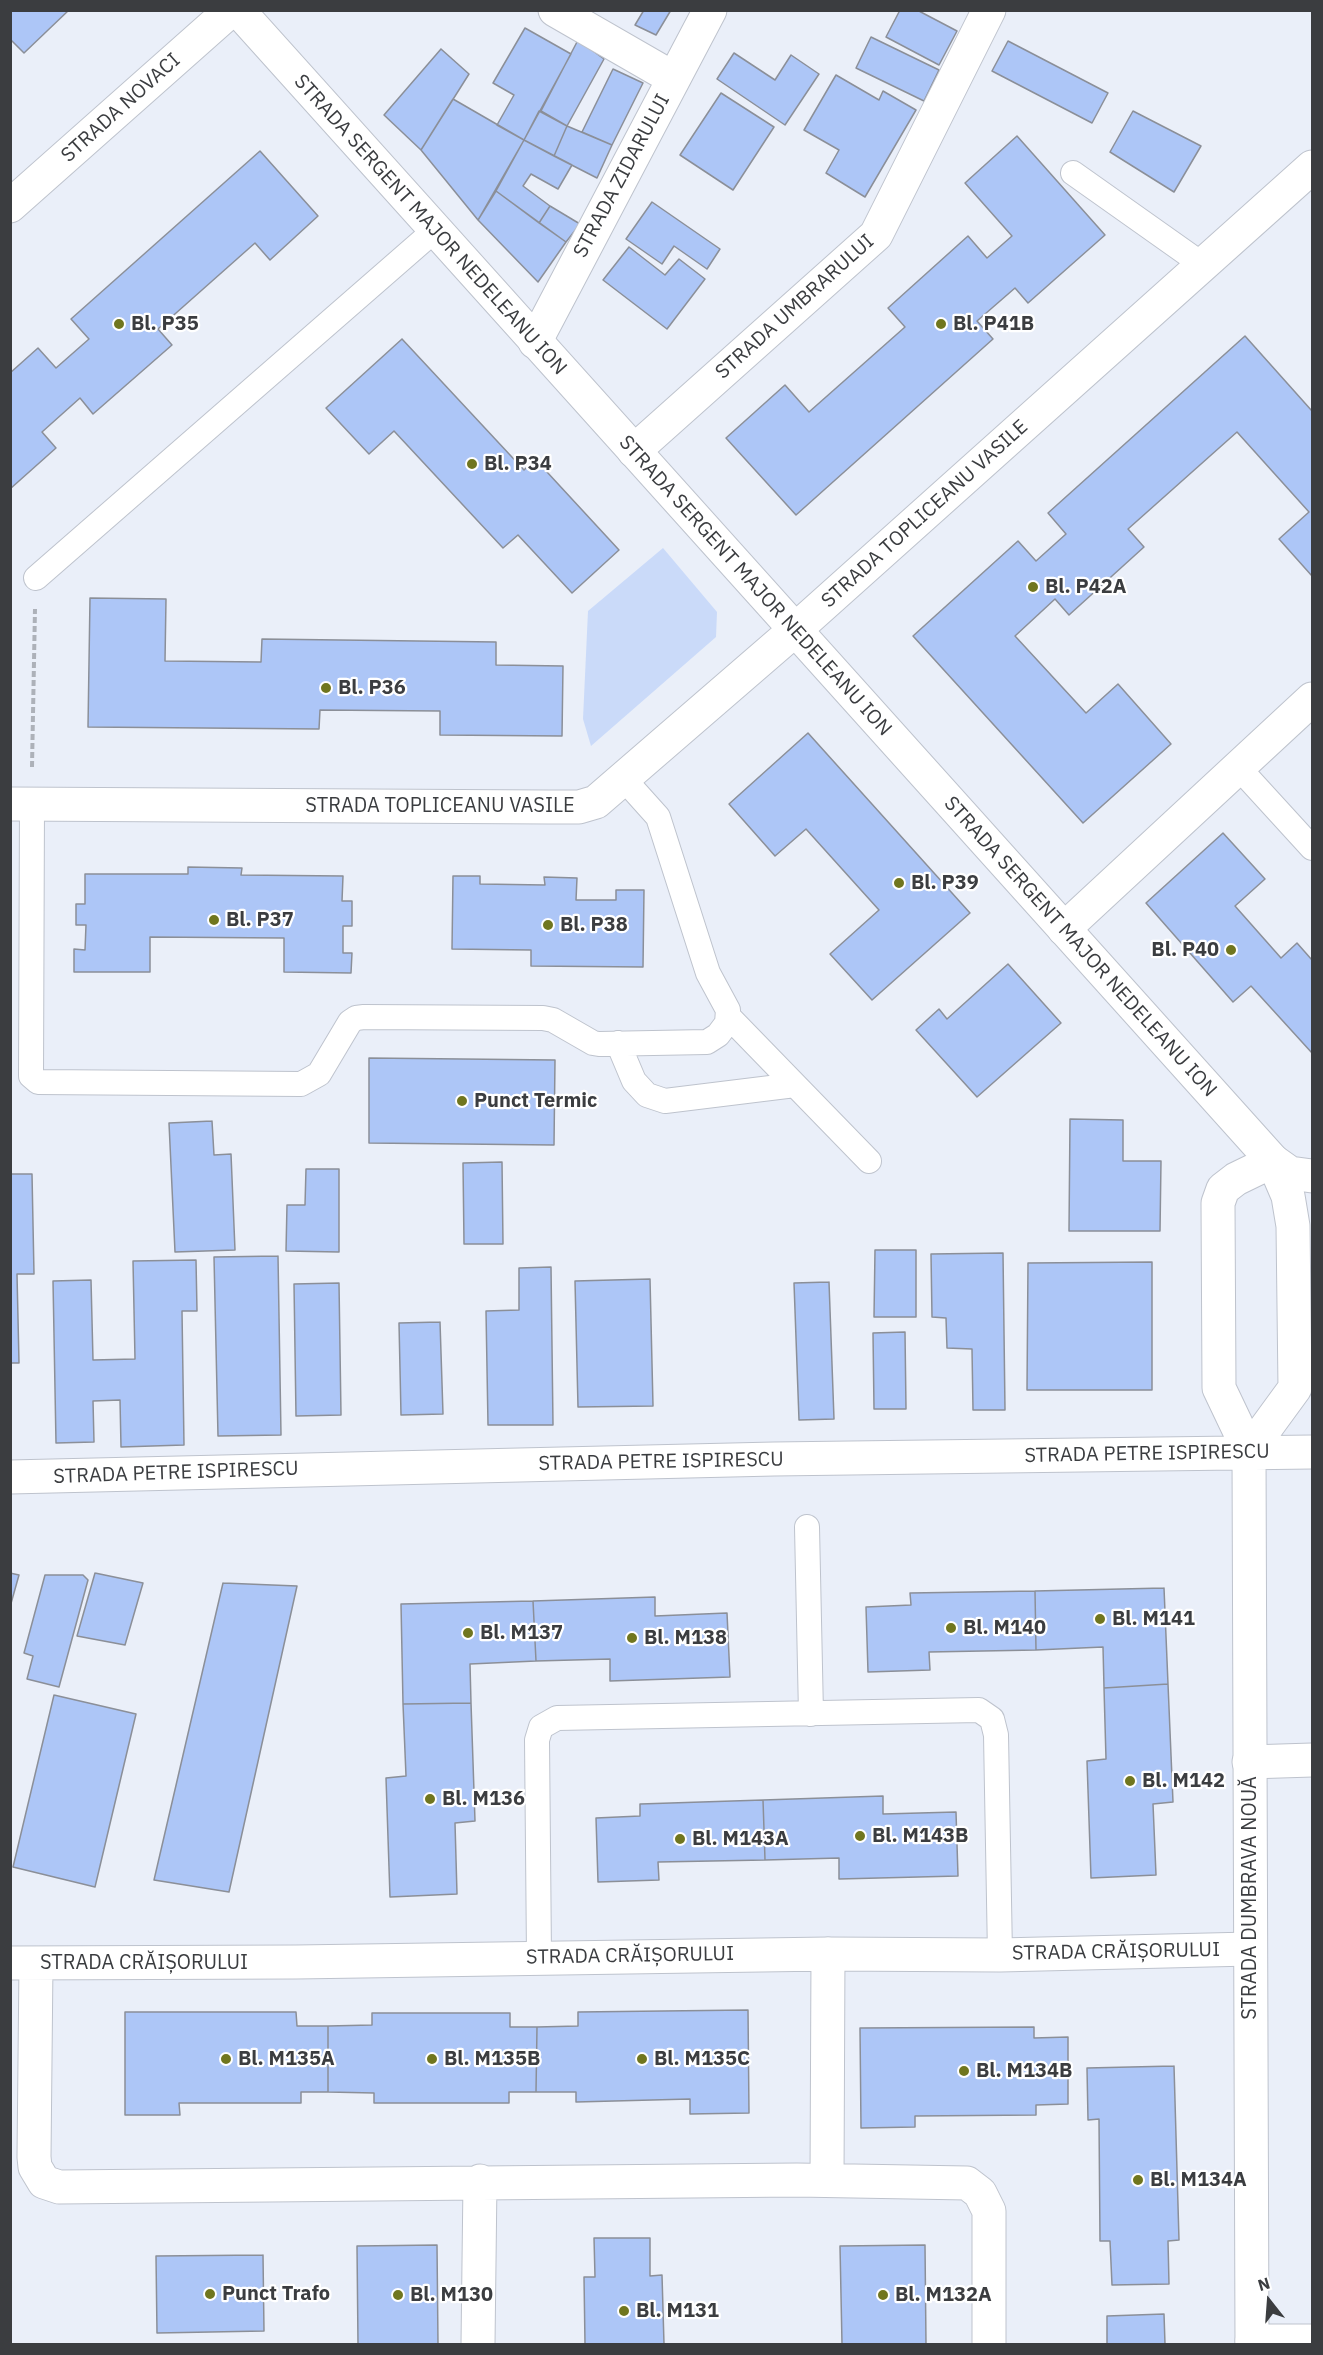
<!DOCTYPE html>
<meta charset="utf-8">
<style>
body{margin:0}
#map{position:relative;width:1323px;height:2355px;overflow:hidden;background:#eaeff9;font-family:"IBM Plex Sans",sans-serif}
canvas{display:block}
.frame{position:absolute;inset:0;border:12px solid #3b3d40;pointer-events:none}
.north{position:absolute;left:1239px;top:2271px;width:60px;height:60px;-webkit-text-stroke:4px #fff;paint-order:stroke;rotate:343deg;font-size:16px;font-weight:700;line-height:24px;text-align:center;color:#3b3d40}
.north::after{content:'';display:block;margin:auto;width:21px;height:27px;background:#3b3d40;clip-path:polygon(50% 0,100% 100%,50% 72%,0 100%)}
</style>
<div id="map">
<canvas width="1323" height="2355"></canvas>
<div class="frame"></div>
<div class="north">N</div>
</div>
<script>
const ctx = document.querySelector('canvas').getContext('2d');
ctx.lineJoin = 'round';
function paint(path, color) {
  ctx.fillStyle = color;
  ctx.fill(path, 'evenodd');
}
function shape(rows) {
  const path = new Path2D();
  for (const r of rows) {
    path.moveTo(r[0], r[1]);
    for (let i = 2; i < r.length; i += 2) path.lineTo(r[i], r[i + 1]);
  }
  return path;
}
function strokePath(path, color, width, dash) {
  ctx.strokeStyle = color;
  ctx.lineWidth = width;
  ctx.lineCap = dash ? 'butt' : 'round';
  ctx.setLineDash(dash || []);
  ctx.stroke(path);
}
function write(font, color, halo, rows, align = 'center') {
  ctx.font = font + ' "IBM Plex Sans",sans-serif';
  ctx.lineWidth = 4.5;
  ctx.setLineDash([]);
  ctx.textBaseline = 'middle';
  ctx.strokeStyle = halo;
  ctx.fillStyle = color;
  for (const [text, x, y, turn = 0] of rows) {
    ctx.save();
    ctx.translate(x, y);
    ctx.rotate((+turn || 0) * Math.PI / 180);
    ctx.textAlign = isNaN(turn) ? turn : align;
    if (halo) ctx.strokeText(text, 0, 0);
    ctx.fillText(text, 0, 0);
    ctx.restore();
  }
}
paint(shape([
 [663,548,717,612,716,637,591,746,583,719,588,611]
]), '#cadaf9');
const building = shape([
 [10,10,69,10,24,53,10,39,10,10],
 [644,10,671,10,656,35,635,25,644,10],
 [900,10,917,10,957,31,939,65,886,37,900,10],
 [525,28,571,54,524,140,497,125,514,95,493,83,525,28],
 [871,37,939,70,924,101,856,68,871,37],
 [578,40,604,59,567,126,541,111,578,40],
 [1008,41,1108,93,1092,123,992,71,1008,41],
 [441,49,469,74,421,150,384,115,441,49],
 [734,53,775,80,791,55,819,74,785,125,717,79,734,53],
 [613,69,643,83,612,145,582,132,613,69],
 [836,75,879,100,883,91,916,110,865,197,826,173,839,150,804,130,836,75],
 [721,93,774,127,733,190,680,155,721,93],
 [453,99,524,140,478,220,421,150,453,99],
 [539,111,567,126,554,156,524,140,539,111],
 [1133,111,1201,146,1174,192,1110,152,1133,111],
 [567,126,612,145,597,178,554,156,567,126],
 [1017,136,1105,235,1028,303,1015,288,977,321,993,339,796,515,726,438,785,385,809,412,905,327,888,308,968,236,987,258,1012,236,965,183,1017,136],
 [524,140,572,165,558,189,531,174,523,186,550,206,539,223,496,191,524,140],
 [260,151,318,216,270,260,255,243,158,329,172,345,93,414,80,398,42,432,56,448,10,489,10,373,38,348,56,368,89,339,71,319,260,151],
 [496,191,566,242,538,282,478,220,496,191],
 [652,202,720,249,707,269,674,246,662,264,626,239,652,202],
 [550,206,580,224,566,242,539,223,550,206],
 [629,247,665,275,679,259,705,279,667,329,603,280,629,247],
 [1245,336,1312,411,1312,576,1279,539,1309,512,1237,432,1128,529,1144,547,1069,615,1055,599,1015,636,1086,713,1118,684,1171,744,1083,823,913,636,1018,541,1036,561,1066,534,1048,513,1245,336],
 [402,339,524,470,535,459,619,550,572,593,518,535,503,548,394,431,369,454,326,408,402,339],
 [90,598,166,599,165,661,261,662,262,639,496,642,496,665,563,666,562,736,440,735,440,711,320,710,319,729,88,727,90,598],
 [808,733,970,913,872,1000,830,954,879,910,806,829,775,856,729,804,808,733],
 [1223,833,1265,879,1235,906,1281,958,1297,943,1312,960,1312,1053,1251,986,1233,1002,1146,903,1223,833],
 [188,867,242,868,241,875,343,876,342,901,352,901,352,926,343,926,343,953,352,953,351,973,284,972,284,938,150,937,150,972,74,972,74,949,85,950,86,925,76,925,76,904,85,904,85,874,188,874,188,867],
 [453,876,480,876,480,884,545,885,544,877,577,878,576,900,616,900,616,890,644,890,643,967,531,966,531,950,452,949,453,876],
 [1008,964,1061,1023,977,1097,916,1030,939,1009,947,1019,1008,964],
 [369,1058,555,1060,554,1145,369,1143,369,1058],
 [1070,1119,1123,1120,1123,1161,1161,1161,1160,1231,1069,1231,1070,1119],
 [212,1121,214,1155,231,1154,235,1250,175,1252,169,1123,212,1121],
 [502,1162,503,1244,464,1244,463,1163,502,1162],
 [306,1169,339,1169,339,1252,286,1251,287,1205,305,1205,306,1169],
 [10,1174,32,1174,34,1274,17,1274,19,1363,10,1363,10,1174],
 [875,1250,916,1250,916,1317,874,1317,875,1250],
 [1003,1253,1005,1410,973,1410,972,1349,947,1348,946,1318,932,1317,931,1254,1003,1253],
 [278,1256,281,1435,218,1436,214,1257,278,1256],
 [196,1260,197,1311,182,1311,184,1445,121,1447,120,1400,93,1401,94,1442,56,1443,53,1281,91,1280,93,1360,135,1359,133,1261,196,1260],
 [1152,1262,1152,1390,1027,1390,1028,1263,1152,1262],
 [551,1267,553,1425,488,1425,486,1311,519,1310,519,1268,551,1267],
 [650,1279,653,1406,578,1407,575,1281,650,1279],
 [829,1282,834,1419,799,1420,794,1283,829,1282],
 [339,1283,341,1415,296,1416,294,1284,339,1283],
 [440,1322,443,1414,401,1415,399,1323,440,1322],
 [905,1332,906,1409,874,1409,873,1333,905,1332],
 [10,1573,19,1575,10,1607,10,1573],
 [95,1573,143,1583,125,1645,77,1636,95,1573],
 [45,1575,83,1575,88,1580,59,1687,27,1679,33,1656,24,1653,45,1575],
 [223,1583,297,1586,229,1892,154,1880,223,1583],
 [1164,1588,1168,1684,1104,1688,1103,1647,1036,1650,1035,1591,1164,1588],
 [1035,1591,1036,1650,929,1652,930,1670,868,1672,866,1607,911,1605,910,1593,1035,1591],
 [655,1597,655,1616,727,1613,730,1677,610,1681,610,1659,536,1661,533,1601,655,1597],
 [533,1601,536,1661,470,1664,471,1703,403,1704,401,1604,533,1601],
 [1168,1684,1173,1802,1153,1804,1156,1875,1091,1878,1087,1761,1106,1759,1104,1688,1168,1684],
 [54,1695,136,1714,95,1887,13,1867,54,1695],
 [471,1703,475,1821,455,1823,457,1894,390,1897,386,1778,406,1776,403,1704,471,1703],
 [883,1796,883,1814,956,1812,958,1876,839,1879,839,1858,765,1860,763,1800,883,1796],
 [763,1800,765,1860,658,1862,659,1880,598,1882,596,1818,640,1816,640,1804,763,1800],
 [748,2010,749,2113,690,2114,690,2099,576,2102,576,2092,536,2092,537,2027,578,2026,578,2012,748,2010],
 [125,2012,296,2012,297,2026,328,2026,328,2092,301,2092,301,2103,179,2103,180,2115,125,2115,125,2012],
 [372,2013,510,2013,510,2027,537,2027,536,2092,509,2092,509,2103,374,2103,374,2093,328,2092,328,2026,372,2025,372,2013],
 [1034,2027,1034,2038,1068,2037,1068,2104,1036,2105,1036,2115,915,2116,915,2127,861,2128,860,2028,1034,2027],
 [1174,2066,1179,2240,1168,2241,1169,2284,1112,2285,1110,2241,1100,2241,1099,2119,1088,2120,1087,2068,1174,2066],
 [594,2238,650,2238,650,2276,662,2275,664,2344,585,2344,584,2277,595,2277,594,2238],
 [437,2245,438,2344,358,2344,357,2246,437,2245],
 [925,2245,926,2344,842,2344,840,2246,925,2245],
 [263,2255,264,2331,157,2333,156,2256,263,2255],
 [1164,2314,1165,2344,1107,2344,1107,2316,1164,2314]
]);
paint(building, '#adc6f7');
strokePath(building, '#8b8f98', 1.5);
const lane = shape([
 [1073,173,1203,265],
 [36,578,435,230],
 [1238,767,1312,848],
 [32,804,31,1076,38,1082,301,1084,319,1074,350,1022,356,1018,364,1017,543,1018,553,1020,593,1043,599,1044,707,1042,718,1035,727,1023,728,1010,708,973,658,817,623,778],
 [729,1017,869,1161],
 [618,1043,634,1081,647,1095,665,1101,795,1085],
 [807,1527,811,1714],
 [539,1957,537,1740,541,1727,557,1718,979,1710,992,1719,996,1735,1000,1955]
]);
const street = shape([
 [555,10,673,78],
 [535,342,710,10],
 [634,451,876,235,989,10],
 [10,804,549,807,579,807,596,802,795,630,1312,167],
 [1064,929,1312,699],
 [1273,1161,1290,1173,1312,1176],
 [1249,1762,1312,1760],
 [10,1963,296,1962,828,1954,1000,1955,1250,1949],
 [36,1963,34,2157,35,2167,44,2182,59,2187,797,2180,967,2183,980,2193,989,2211,989,2344],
 [827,2179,828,1954],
 [1252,2341,1312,2341],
 [478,2344,480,2181]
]);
const secondary = shape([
 [238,10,1273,1161,1288,1196,1293,1226,1295,1388,1249,1451],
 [10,206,231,10],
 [10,1477,774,1459,1312,1452],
 [1252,2344,1249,1451,1219,1388,1218,1203,1223,1189,1236,1179,1273,1161]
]);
strokePath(lane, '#bec3cd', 26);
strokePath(street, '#bec3cd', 35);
strokePath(secondary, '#bec3cd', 35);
strokePath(shape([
 [32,767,35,609]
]), '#adb1b9', 4, [6, 3]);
strokePath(lane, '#fff', 24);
strokePath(street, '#fff', 33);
strokePath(secondary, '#fff', 33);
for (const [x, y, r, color] of [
 [119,324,6,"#70761f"],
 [941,324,6,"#70761f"],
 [472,464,6,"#70761f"],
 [1033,587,6,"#70761f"],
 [326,688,6,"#70761f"],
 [899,883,6,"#70761f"],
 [214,920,6,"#70761f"],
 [548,925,6,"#70761f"],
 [1231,950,6,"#70761f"],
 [462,1101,6,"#70761f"],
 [1100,1619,6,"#70761f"],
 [951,1628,6,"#70761f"],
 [468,1633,6,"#70761f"],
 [632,1638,6,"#70761f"],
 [1130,1781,6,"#70761f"],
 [430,1799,6,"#70761f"],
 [860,1836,6,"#70761f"],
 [680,1839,6,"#70761f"],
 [226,2059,6,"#70761f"],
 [432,2059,6,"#70761f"],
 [642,2059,6,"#70761f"],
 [964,2071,6,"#70761f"],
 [1138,2180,6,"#70761f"],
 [210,2294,6,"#70761f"],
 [398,2295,6,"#70761f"],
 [883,2295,6,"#70761f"],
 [624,2311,6,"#70761f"]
]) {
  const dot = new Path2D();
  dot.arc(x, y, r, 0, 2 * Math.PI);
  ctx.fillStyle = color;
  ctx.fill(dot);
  strokePath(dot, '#fff', 2);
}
write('20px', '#3b3d40', '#fff', [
 ["STRADA NOVACI",121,108,-42],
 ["STRADA ZIDARULUI",622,176,-62],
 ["STRADA SERGENT MAJOR NEDELEANU ION",430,225,48],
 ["STRADA UMBRARULUI",795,307,-42],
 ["STRADA TOPLICEANU VASILE",925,514,-42],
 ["STRADA SERGENT MAJOR NEDELEANU ION",755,586,48],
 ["STRADA TOPLICEANU VASILE",440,806],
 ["STRADA SERGENT MAJOR NEDELEANU ION",1080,947,48],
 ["STRADA PETRE ISPIRESCU",1147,1454,-1],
 ["STRADA PETRE ISPIRESCU",661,1462,-1],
 ["STRADA PETRE ISPIRESCU",176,1473,-2],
 ["STRADA DUMBRAVA NOUĂ",1250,1898,-90],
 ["STRADA CRĂIȘORULUI",1116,1952,-1],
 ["STRADA CRĂIȘORULUI",630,1956,-1],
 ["STRADA CRĂIȘORULUI",144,1963]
]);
write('bold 20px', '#3b3d40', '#fff', [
 ["Bl. P35",131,324],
 ["Bl. P41B",953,324],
 ["Bl. P34",484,464],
 ["Bl. P42A",1045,587],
 ["Bl. P36",338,688],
 ["Bl. P39",911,883],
 ["Bl. P37",226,920],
 ["Bl. P38",560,925],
 ["Bl. P40",1219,950,"right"],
 ["Punct Termic",474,1101],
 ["Bl. M141",1112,1619],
 ["Bl. M140",963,1628],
 ["Bl. M137",480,1633],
 ["Bl. M138",644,1638],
 ["Bl. M142",1142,1781],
 ["Bl. M136",442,1799],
 ["Bl. M143B",872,1836],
 ["Bl. M143A",692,1839],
 ["Bl. M135A",238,2059],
 ["Bl. M135B",444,2059],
 ["Bl. M135C",654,2059],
 ["Bl. M134B",976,2071],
 ["Bl. M134A",1150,2180],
 ["Punct Trafo",222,2294],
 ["Bl. M130",410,2295],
 ["Bl. M132A",895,2295],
 ["Bl. M131",636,2311]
], 'left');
</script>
